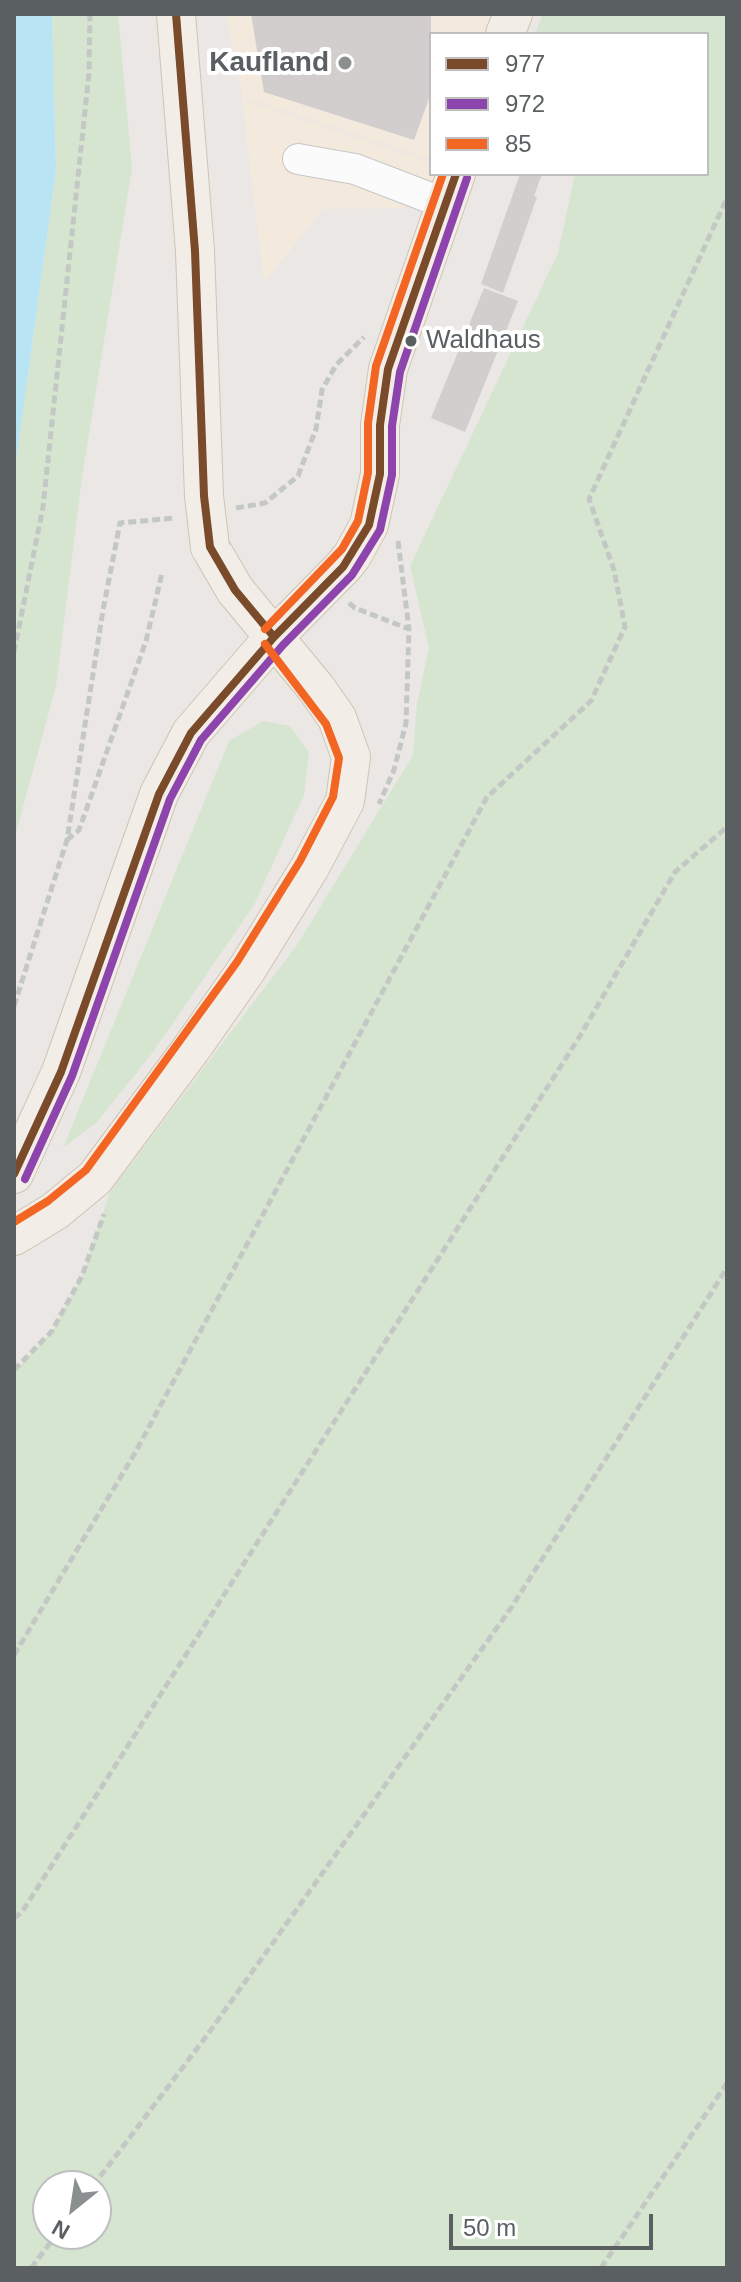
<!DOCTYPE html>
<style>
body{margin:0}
#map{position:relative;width:741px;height:2282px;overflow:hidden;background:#eae7e4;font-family:Arial,sans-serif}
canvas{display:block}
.frame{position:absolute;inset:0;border:16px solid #5a5f62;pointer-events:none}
.legend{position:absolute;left:429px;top:32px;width:280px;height:144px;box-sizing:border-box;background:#fff;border:2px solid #bdbfc0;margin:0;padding:10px 14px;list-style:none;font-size:24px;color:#5a5f62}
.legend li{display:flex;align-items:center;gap:16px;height:40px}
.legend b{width:40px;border:2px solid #bdbfc0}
.north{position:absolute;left:32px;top:2170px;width:80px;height:80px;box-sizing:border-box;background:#fff;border:2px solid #bdbfc0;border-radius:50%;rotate:210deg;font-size:22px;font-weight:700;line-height:32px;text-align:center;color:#5a5f62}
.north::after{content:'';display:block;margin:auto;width:28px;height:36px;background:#8c8f90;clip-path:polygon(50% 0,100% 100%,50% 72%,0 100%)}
.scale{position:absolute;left:449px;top:2214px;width:204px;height:36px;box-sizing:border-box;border:4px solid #5a5f62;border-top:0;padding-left:10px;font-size:24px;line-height:28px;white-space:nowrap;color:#5a5f62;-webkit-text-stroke:6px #fff;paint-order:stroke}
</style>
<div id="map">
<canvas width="741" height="2282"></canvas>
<div class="frame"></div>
<ul class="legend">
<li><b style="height:10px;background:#7a4b2a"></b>977</li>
<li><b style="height:10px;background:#8e44ad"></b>972</li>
<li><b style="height:10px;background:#f26522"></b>85</li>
</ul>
<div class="north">N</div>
<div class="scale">50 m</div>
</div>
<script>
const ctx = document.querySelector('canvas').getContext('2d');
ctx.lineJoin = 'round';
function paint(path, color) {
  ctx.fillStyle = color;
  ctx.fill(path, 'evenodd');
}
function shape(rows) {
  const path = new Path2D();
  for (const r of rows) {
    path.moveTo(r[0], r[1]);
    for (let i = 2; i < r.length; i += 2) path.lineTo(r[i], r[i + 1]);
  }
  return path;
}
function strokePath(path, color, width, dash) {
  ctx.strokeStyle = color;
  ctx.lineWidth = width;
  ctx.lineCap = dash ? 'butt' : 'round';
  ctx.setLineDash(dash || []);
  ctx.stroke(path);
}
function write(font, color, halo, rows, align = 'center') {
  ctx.font = font + ' Arial,sans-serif';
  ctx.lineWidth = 8;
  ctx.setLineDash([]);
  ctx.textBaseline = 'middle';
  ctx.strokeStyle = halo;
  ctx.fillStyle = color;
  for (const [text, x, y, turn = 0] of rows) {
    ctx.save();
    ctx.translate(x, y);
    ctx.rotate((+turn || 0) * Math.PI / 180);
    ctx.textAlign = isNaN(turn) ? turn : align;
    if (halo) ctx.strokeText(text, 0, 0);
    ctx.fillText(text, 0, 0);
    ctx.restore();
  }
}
paint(shape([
 [226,14,503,14,495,34,431,34,431,160,242,97],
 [242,99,431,162,431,174,438,174,403,208,323,209,264,283]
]), '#f3eadd');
paint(shape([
 [52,14,118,14,132,168,82,477,56,686,14,840,14,477,56,170],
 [543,14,727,14,727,2268,14,2268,14,1372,52,1331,82,1276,110,1192,297,945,413,755,417,704,429,648,410,566,558,253,575,174,707,174,707,34,535,34],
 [48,2186,96,2186,96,2234,48,2234],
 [263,721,290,726,309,752,304,795,254,905,153,1052,96,1123,63,1148,229,741]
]), '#d6e5d0');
paint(shape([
 [14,14,52,14,56,170,14,477]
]), '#b9e4f3');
paint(shape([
 [251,14,431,14,431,93,414,140,264,92],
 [520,174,542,174,534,196,537,197,503,293,481,284],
 [484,288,518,301,465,432,431,418]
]), '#d1cecd');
const minor = shape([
 [298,159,355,169,446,204]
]);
const major = shape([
 [176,14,195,251],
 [505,34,513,14],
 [14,1174,61,1072,159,794,191,733,274,637,343,567,352,556,369,525,380,474,380,425,388,369,456,174],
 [14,1236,55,1211,95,1178,191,1049,247,969,310,867,345,801,351,757,337,718,316,688,235,590,210,547]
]);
strokePath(minor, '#c6c6c6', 32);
strokePath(major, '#d0c3b4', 40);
strokePath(shape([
 [236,508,265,503,298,476,316,429,322,390,336,365,364,337],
 [398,541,409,629],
 [349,603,355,608,409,629,406,723,394,770,379,804],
 [14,652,43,507,89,73,90,14],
 [67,840,79,830,146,641,162,573],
 [14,1006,67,840,103,610,120,523,175,518],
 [14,1370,52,1331,82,1276,104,1214],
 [14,1655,135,1453,487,797,591,701,625,627,614,570,589,499,727,198],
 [14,1918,22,1912,580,1036,675,872,727,827],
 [93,2186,208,2034,511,1608,727,1268],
 [31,2268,57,2234],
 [601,2268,727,2083]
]), '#c4c8c5', 5, [8, 4]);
strokePath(minor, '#fcfbfb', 30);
strokePath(major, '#f2eee7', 38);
const majorBridge = shape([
 [195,251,204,496,210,547]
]);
strokePath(majorBridge, '#d0c3b4', 40, []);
strokePath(majorBridge, '#f2eee7', 38);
strokePath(shape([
 [176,14,195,251,204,496,210,547,235,590,274,637],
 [14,1174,61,1072,159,794,191,733,274,637,343,567,369,525,380,474,380,425,388,369,456,174]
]), '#7a4b2a', 8);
strokePath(shape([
 [25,1179,72,1076,170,799,201,740,283,645,352,575,380,530,392,475,392,426,400,372,467,178]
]), '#8e44ad', 8);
strokePath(shape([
 [265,629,342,549,358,521,368,473,368,423,376,366,443,174],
 [14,1222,48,1201,86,1170,237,962,300,861,333,797,339,758,326,724,265,644]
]), '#f26522', 8);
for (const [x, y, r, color] of [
 [345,63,8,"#8c8f90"],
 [411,341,7,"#5a5f62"]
]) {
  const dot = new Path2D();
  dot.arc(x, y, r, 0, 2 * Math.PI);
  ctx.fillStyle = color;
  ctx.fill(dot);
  strokePath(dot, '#fff', 3);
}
write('26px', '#5a5f62', '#fff', [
 ["Waldhaus",426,341]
], 'left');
write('bold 28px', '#5a5f62', '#fff', [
 ["Kaufland",329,63]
], 'right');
</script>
